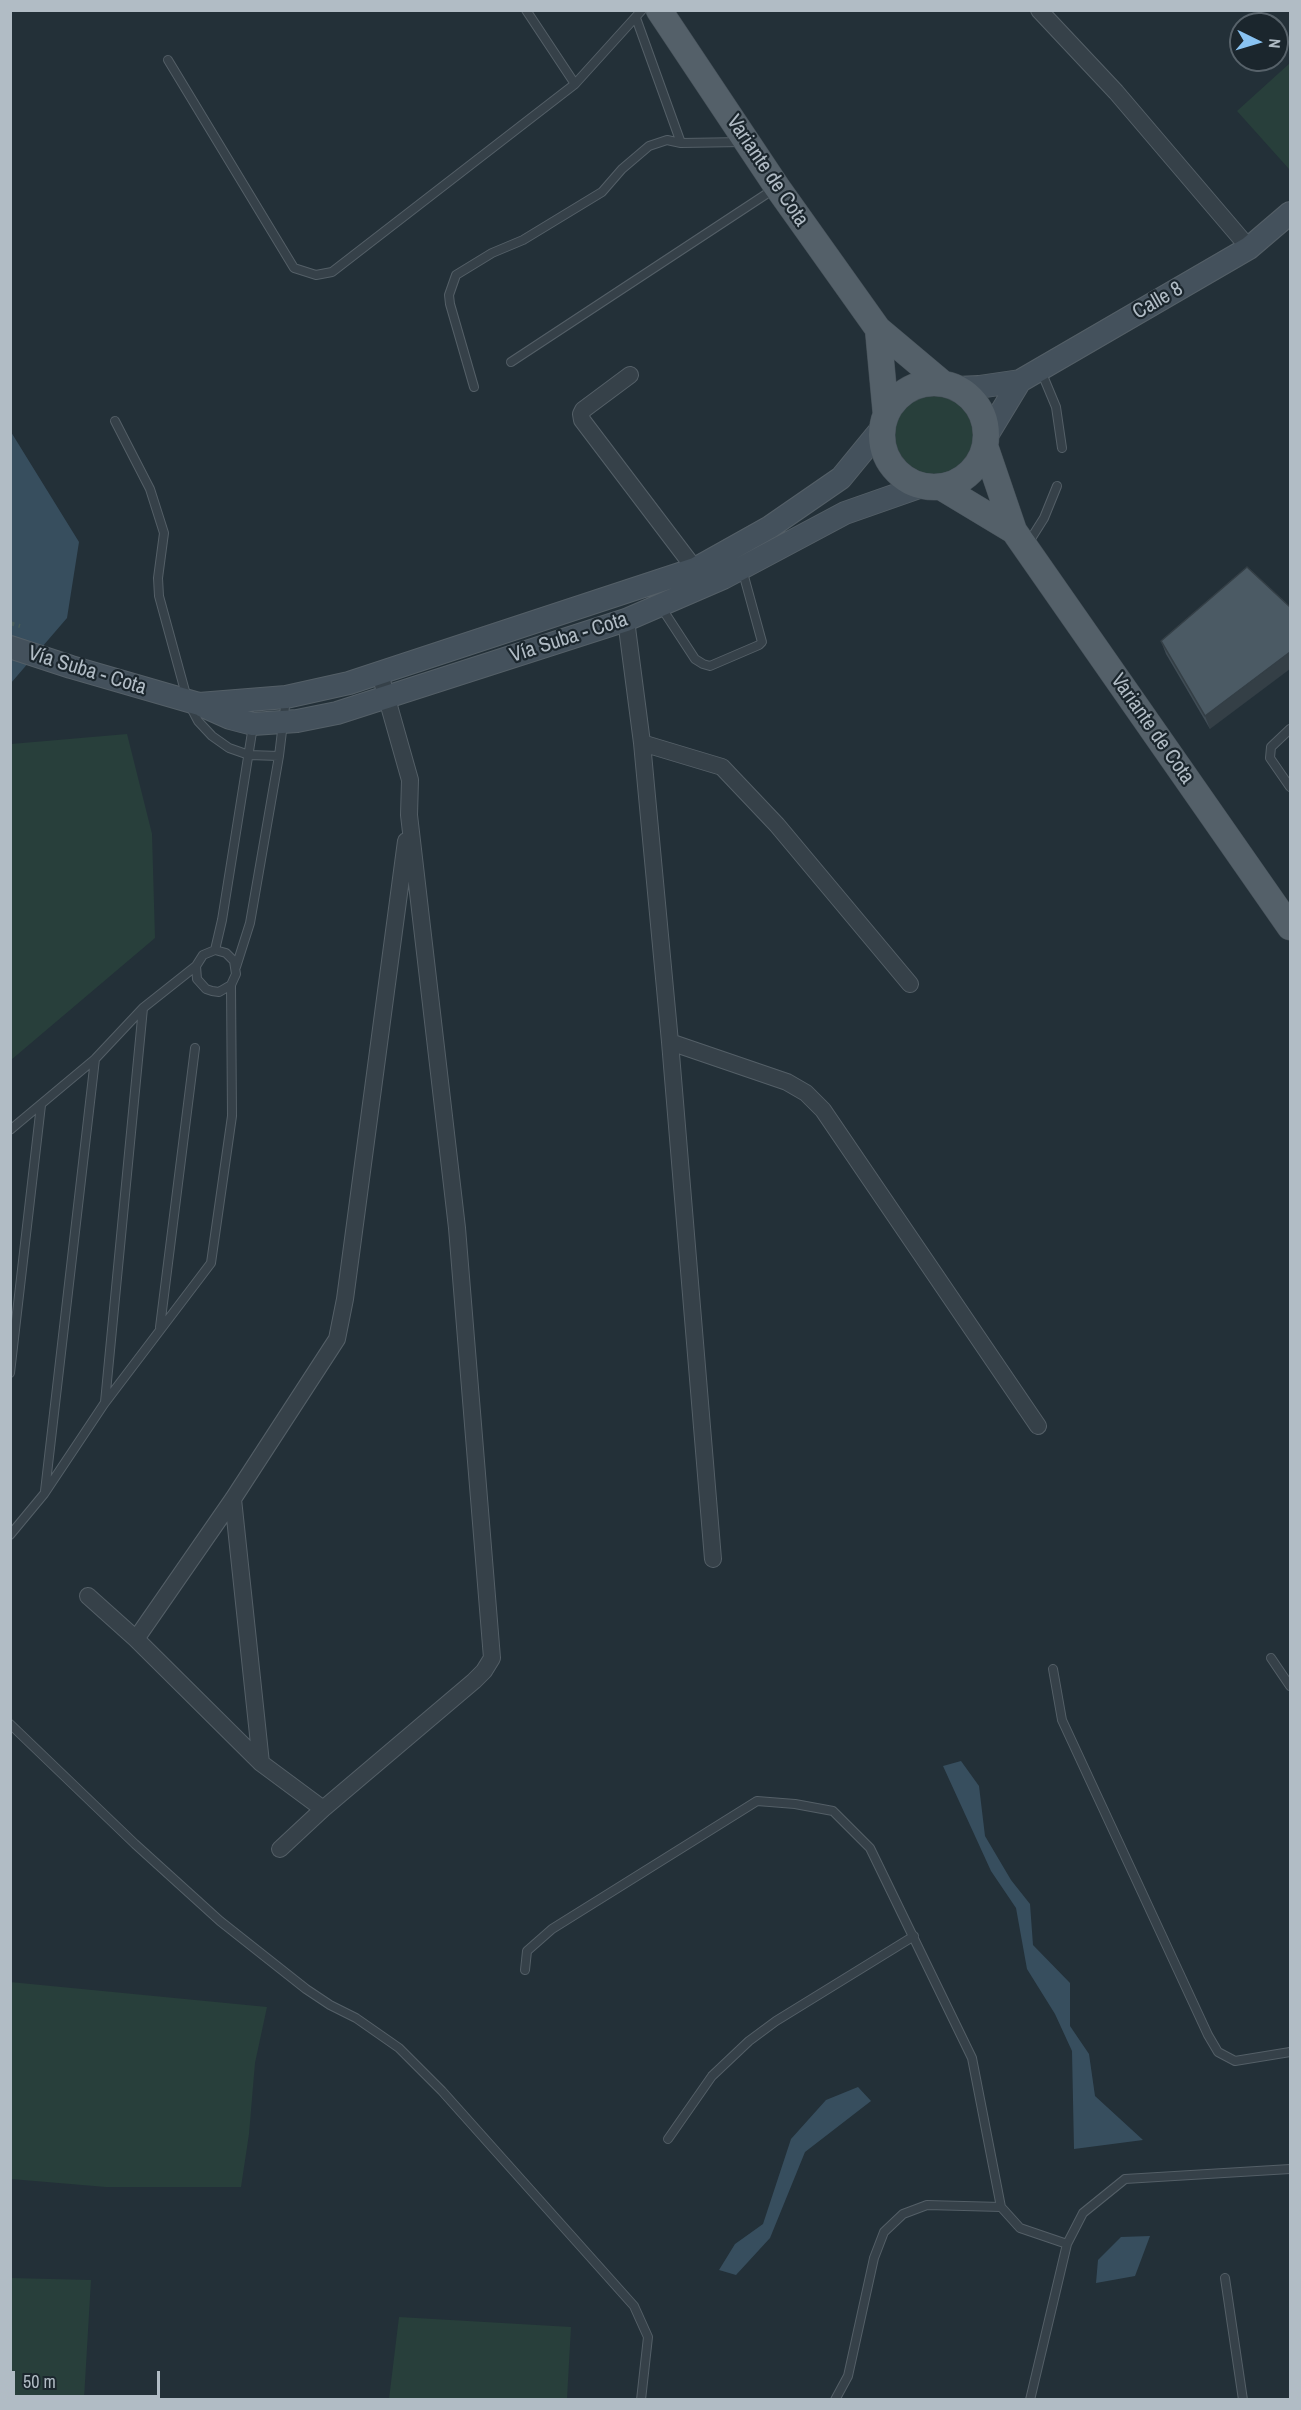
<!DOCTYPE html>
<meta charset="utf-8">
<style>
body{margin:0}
#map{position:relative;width:1301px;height:2410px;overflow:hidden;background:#233038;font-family:"Archivo Narrow",sans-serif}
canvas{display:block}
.frame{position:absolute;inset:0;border:12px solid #b1bcc5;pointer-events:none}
.north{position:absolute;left:1229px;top:12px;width:60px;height:60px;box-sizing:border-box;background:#1b262d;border:2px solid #57626a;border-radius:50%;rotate:95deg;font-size:16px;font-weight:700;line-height:24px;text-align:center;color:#b1bcc5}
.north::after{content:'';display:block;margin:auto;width:21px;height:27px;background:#89c3f2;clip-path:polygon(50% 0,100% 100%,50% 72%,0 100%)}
.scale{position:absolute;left:12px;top:2371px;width:148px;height:27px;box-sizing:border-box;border:3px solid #b1bcc5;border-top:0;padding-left:8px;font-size:18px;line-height:21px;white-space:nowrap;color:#b1bcc5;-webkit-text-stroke:4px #1b262d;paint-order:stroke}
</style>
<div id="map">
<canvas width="1301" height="2410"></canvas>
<div class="frame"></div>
<div class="north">N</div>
<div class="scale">50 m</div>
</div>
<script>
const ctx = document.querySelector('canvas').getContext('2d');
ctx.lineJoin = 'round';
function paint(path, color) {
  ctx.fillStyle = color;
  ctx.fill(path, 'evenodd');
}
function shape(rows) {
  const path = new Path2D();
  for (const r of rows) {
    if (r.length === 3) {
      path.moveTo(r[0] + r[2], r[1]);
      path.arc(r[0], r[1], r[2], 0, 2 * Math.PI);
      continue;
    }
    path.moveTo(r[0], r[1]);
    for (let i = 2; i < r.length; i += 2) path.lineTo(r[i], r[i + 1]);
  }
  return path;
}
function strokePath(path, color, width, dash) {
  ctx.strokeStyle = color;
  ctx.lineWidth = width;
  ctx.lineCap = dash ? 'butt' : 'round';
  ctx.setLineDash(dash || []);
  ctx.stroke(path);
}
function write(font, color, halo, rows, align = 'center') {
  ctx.font = font + ' "Archivo Narrow",sans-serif';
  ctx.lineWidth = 4.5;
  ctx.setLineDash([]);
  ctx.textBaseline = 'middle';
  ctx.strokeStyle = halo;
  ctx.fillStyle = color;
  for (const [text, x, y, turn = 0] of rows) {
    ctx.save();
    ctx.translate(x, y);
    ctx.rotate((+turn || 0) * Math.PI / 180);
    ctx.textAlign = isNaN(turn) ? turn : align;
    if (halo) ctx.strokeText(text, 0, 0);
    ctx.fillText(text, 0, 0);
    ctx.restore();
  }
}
paint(shape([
 [1290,63,1290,167,1289,169,1237,111],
 [933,435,45],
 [127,734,152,834,155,938,11,1060,11,744],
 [10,1982,267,2007,255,2063,249,2134,241,2187,106,2187,11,2179],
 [11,2278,91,2280,84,2399,11,2399],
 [399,2317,571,2327,567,2399,389,2399]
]), '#283f3b');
paint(shape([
 [11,432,79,542,67,618,11,683],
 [961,1761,979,1786,985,1836,1011,1880,1030,1904,1033,1945,1070,1983,1070,2026,1089,2054,1095,2096,1143,2140,1074,2149,1072,2051,1055,2014,1027,1969,1016,1908,991,1871,943,1766],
 [858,2087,871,2101,805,2152,770,2238,736,2275,719,2270,735,2244,763,2224,791,2139,826,2100],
 [1150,2236,1135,2276,1096,2283,1098,2260,1121,2237]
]), '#374e5e');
const lane = shape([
 [526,10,575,84],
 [636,18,681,143],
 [168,60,294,268,316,275,332,272,575,84,642,10],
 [511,362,774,189],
 [1041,371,1056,407,1062,448],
 [474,387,450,304,449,295,456,275,492,253,523,240,602,192,622,169,649,146,667,140,681,143,743,142],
 [115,421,150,489,164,533,158,578,159,596,188,702,198,721,212,736,229,748,249,755,279,756],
 [1027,545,1044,518,1057,486],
 [661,607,695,659,703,664,710,666,759,645,762,642,742,569],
 [1290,729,1271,747,1270,758,1290,787],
 [215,950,222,920,253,726],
 [236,967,250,923,279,756,286,698],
 [10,1130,95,1059,143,1008,196,966,203,955,215,950,226,953,234,961,236,974,231,985,219,992,212,991,206,989,197,979,196,966],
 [160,1327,195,1048],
 [10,1373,41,1105],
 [105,1402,143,1008],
 [45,1491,95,1059],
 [10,1535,44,1494,104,1404,211,1263,232,1116,231,985],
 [1271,1658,1290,1686],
 [1053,1669,1062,1720,1208,2035,1218,2052,1235,2061,1290,2052],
 [10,1724,135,1844,220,1921,306,1989,330,2005,356,2018,399,2048,442,2091,634,2306,648,2337,641,2400],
 [525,1970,527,1951,552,1929,757,1801,795,1804,833,1811,870,1848,972,2058,1001,2207,1020,2228,1067,2244],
 [668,2139,712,2076,749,2041,776,2021,914,1936],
 [1225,2278,1243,2400],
 [835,2400,848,2376,874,2258,884,2232,903,2214,927,2205,1001,2207],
 [1030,2400,1067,2244,1083,2213,1125,2179,1290,2169]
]);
const street = shape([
 [1039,10,1116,92,1249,248],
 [630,375,583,410,581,414,582,420,695,569],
 [626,620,642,743,670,1042,713,1559],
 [642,743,722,767,777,825,910,984],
 [670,1042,787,1082,806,1093,823,1110,1038,1426],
 [233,1499,261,1763],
 [88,1596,136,1639,261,1763,323,1809],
 [136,1639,233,1499,337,1339,345,1299,406,841],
 [280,1849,323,1809,474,1681,484,1671,492,1658,457,1228,409,815,410,780,380,674]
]);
const secondary = shape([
 [957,388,979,387,1020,381,1249,248,1290,213],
 [986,437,1020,381],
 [10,647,71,667,199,704,286,697,349,683,695,569,770,527,841,478,882,428],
 [203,706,230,718,253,724,297,721,337,713,626,620,723,578,845,513,922,486]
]);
const primary = shape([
 [659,10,777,187,878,329,941,382],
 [878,329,886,415],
 [934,435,52],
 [985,446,1014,531,1290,927],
 [941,487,1014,531]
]);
strokePath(lane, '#545f67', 10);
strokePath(street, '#545f67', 18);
strokePath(secondary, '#545f67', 24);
strokePath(primary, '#424d55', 27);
strokePath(shape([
 [10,623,20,626]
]), '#465a59', 4, [4.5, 4.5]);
strokePath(lane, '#364149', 8);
strokePath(street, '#364149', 16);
strokePath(secondary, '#44515c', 22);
strokePath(primary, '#546069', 26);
paint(shape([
 [1247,567,1210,729,1166,654,1161,641]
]), '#404d56');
paint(shape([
 [1290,652,1290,669,1210,729,1205,716]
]), '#343f46');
const building = shape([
 [1247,567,1290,607,1290,652,1205,716,1161,641,1247,567]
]);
paint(building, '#4b5a64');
strokePath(building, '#343f46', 1.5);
write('21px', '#b1bcc5', '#1b262d', [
 ["Variante de Cota",767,171,56],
 ["Calle 8",1158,301,-30],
 ["Vía Suba - Cota",569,638,-18],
 ["Vía Suba - Cota",87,671,17],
 ["Variante de Cota",1152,729,55]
]);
</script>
